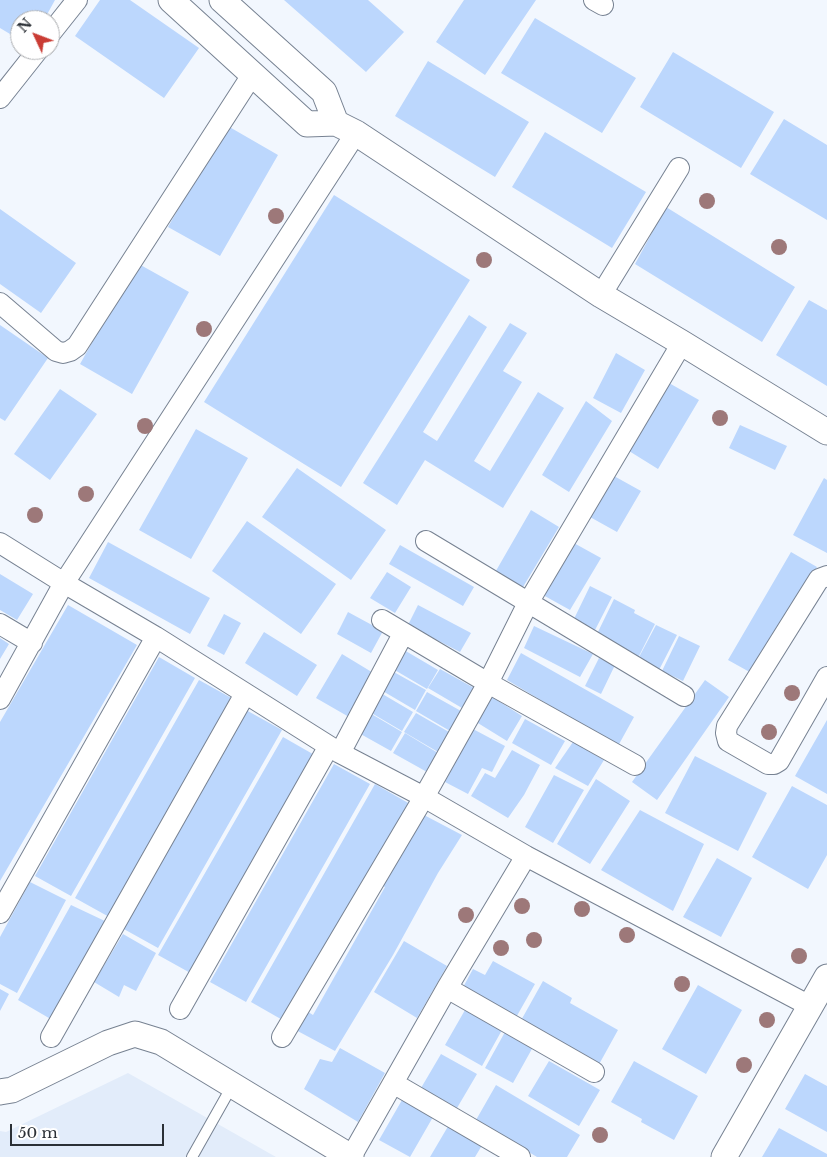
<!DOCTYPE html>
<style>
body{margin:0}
#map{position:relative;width:827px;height:1157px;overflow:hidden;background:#f2f7fe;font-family:"Libre Baskerville",serif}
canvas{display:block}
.north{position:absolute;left:10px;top:10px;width:50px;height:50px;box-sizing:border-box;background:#fff;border:1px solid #aaacaf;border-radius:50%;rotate:313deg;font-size:14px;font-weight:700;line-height:20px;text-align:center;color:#2b3036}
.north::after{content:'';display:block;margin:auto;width:18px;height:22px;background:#ca3c34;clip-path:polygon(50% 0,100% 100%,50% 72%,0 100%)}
.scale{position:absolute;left:10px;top:1124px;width:154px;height:22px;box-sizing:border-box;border:2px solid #2b3036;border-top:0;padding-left:6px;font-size:15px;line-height:18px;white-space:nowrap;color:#2b3036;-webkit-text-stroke:4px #fff;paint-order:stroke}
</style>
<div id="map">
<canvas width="827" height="1157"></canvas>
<div class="north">N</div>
<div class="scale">50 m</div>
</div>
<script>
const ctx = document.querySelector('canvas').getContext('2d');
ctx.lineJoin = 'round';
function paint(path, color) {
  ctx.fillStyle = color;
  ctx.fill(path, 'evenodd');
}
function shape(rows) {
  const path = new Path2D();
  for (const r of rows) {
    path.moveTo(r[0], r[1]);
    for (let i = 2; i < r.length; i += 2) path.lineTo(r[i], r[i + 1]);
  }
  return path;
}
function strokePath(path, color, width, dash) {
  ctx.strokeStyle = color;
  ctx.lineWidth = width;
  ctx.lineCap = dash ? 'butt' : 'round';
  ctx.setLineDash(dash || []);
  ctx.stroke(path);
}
paint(shape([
 [128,1073,276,1157,0,1157,0,1131,6,1132]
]), '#e2ecfa');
paint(shape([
 [0,0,55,0,44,20,20,20,20,40,0,28],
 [100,0,130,0,199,48,164,98,75,36],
 [284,0,368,0,404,32,366,72],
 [464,0,536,0,485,75,436,42],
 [535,18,636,78,602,133,501,73],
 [673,52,774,112,741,168,640,107],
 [428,61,529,122,495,177,395,116],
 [784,119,827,145,827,220,750,174],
 [226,125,278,155,220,256,168,227],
 [545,132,646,192,612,248,512,187],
 [334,195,470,280,341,487,204,402],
 [666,207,795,287,762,342,635,264],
 [0,209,76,263,41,313,0,284],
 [137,263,189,292,132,394,80,364],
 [809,300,827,310,827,386,776,355],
 [469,315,487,327,423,432,437,441,510,323,527,333,503,371,522,382,474,461,490,471,538,392,564,408,503,508,425,460,397,505,363,483],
 [0,325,48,358,5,421,0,418],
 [616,353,645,370,621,413,593,398],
 [669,383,699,400,658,469,629,451],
 [60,389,97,414,50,480,14,454],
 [586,401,612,421,569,492,542,475],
 [740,425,787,446,775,470,729,448],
 [196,429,248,458,191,559,139,530],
 [297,468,386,530,351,580,262,517],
 [614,476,641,491,617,532,590,517],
 [824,478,827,480,827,553,793,535],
 [531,510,559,527,520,592,493,576],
 [247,521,336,584,301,634,212,571],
 [108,542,210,598,190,634,89,578],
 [572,542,601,558,570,610,543,595],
 [400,545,474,587,463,606,389,564],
 [791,552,817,567,755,675,728,660],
 [387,572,411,587,395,613,370,598],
 [0,574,33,594,17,620,0,610],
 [590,586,612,597,594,632,573,621],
 [614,599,635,610,634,613,655,624,638,658,617,648,618,645,597,634],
 [68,605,137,645,0,881,0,722],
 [418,605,471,633,460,652,408,625],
 [348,612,383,631,371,653,337,634],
 [224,614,241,623,224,655,207,646],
 [656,625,677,635,659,670,638,659],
 [534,626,593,654,580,677,524,648],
 [264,632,317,665,297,696,245,663],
 [679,636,700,646,683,681,662,671],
 [0,638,9,644,0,659],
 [404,650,438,670,427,689,393,669],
 [521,653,634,717,618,746,507,680],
 [342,654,375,674,349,717,316,698],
 [159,657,195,678,71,896,35,876],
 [599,658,615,665,601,694,585,686],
 [440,669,474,688,462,708,428,688],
 [392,671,426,690,415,710,381,690],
 [199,680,235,700,111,918,75,898],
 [705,680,729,697,657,800,632,782],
 [379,692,413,712,402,731,368,711],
 [427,692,461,711,450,731,416,711],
 [489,695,522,716,507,741,473,720],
 [246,710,282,730,158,948,122,928],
 [368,712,402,732,391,751,357,732],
 [416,713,449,732,438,752,404,732],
 [525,719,565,741,551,765,512,743],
 [827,720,827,794,795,776],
 [473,729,505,746,492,772,482,768,468,794,445,782],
 [405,733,438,753,427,772,393,753],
 [283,737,318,757,194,975,158,955],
 [573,742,604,760,588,786,555,768],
 [512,750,540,765,524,795,508,818,471,796,485,773,495,778],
 [695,756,767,793,738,851,665,813],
 [334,764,370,784,246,1002,210,982],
 [554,775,584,790,553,843,525,827],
 [596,779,630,801,590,864,557,844],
 [375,784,410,804,286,1022,251,1002],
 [792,786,827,805,827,855,808,889,752,857],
 [640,810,704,844,673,911,601,870],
 [424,815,462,835,438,873,393,955,335,1051,292,1028,302,1008,313,1015,385,887,383,886],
 [717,858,752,878,721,937,683,917],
 [30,882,66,900,17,993,0,984,0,937],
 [71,905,107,922,54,1021,18,1000],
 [123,934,156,953,136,991,124,985,119,997,94,982],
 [404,941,447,966,417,1018,374,992],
 [493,961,535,984,514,1021,461,991,473,969,485,975],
 [543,981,572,998,570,1003,618,1030,597,1068,519,1024],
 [698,985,742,1010,706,1074,662,1049],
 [0,989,9,994,0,1011],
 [465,1010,502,1030,482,1066,445,1045],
 [505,1032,533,1047,513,1083,485,1068],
 [340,1048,385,1073,358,1122,304,1089,320,1059,332,1062],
 [441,1054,477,1074,457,1108,421,1088],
 [549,1061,600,1090,579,1126,528,1096],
 [634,1061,698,1096,674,1140,641,1122,642,1119,611,1102],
 [805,1074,827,1086,827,1132,785,1109],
 [496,1085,580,1135,567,1157,537,1157,476,1120],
 [402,1100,433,1117,410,1157,379,1140],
 [450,1123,484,1142,475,1157,430,1157],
 [779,1128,827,1154,827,1157,762,1157]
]), '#bcd7fd');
const service = shape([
 [192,1157,232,1086]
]);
const minor = shape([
 [594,0,603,5],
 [50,34,77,0],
 [0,98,38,50],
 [601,295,679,168],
 [0,303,56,351,63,353,70,351,77,346,252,75],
 [426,541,684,696],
 [0,543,64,583,156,637,340,753,424,797,526,856,810,1006],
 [827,576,819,579,727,726,726,733,728,741,768,764,774,764,779,761,827,677],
 [382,620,488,683,635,765],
 [0,624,32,643],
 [0,699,64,583,356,133],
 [340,753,403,634],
 [0,913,156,637],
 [447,988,594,1072],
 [180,1009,329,746],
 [51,1037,245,694],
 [282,1037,424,797,488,683,528,603,682,343],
 [393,1083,520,1157],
 [351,1157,447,988,526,856]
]);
const tertiary = shape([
 [171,0,307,124,336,123,356,133,601,295,682,343,827,432],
 [222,0,324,92,336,123],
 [0,1092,12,1090,108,1043,135,1034,161,1042,351,1157],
 [724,1157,827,977]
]);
strokePath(service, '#778292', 12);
strokePath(minor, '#778292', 22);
strokePath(tertiary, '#778292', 27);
strokePath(service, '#fff', 10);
strokePath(minor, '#fff', 20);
strokePath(tertiary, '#fff', 25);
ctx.fillStyle = '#9d7879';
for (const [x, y] of [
 [707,201],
 [276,216],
 [779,247],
 [484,260],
 [204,329],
 [720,418],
 [145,426],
 [86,494],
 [35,515],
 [792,693],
 [769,732],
 [522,906],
 [582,909],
 [466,915],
 [627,935],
 [534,940],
 [501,948],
 [799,956],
 [682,984],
 [767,1020],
 [744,1065],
 [600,1135]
]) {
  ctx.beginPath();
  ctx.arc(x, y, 8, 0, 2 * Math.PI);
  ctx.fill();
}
</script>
